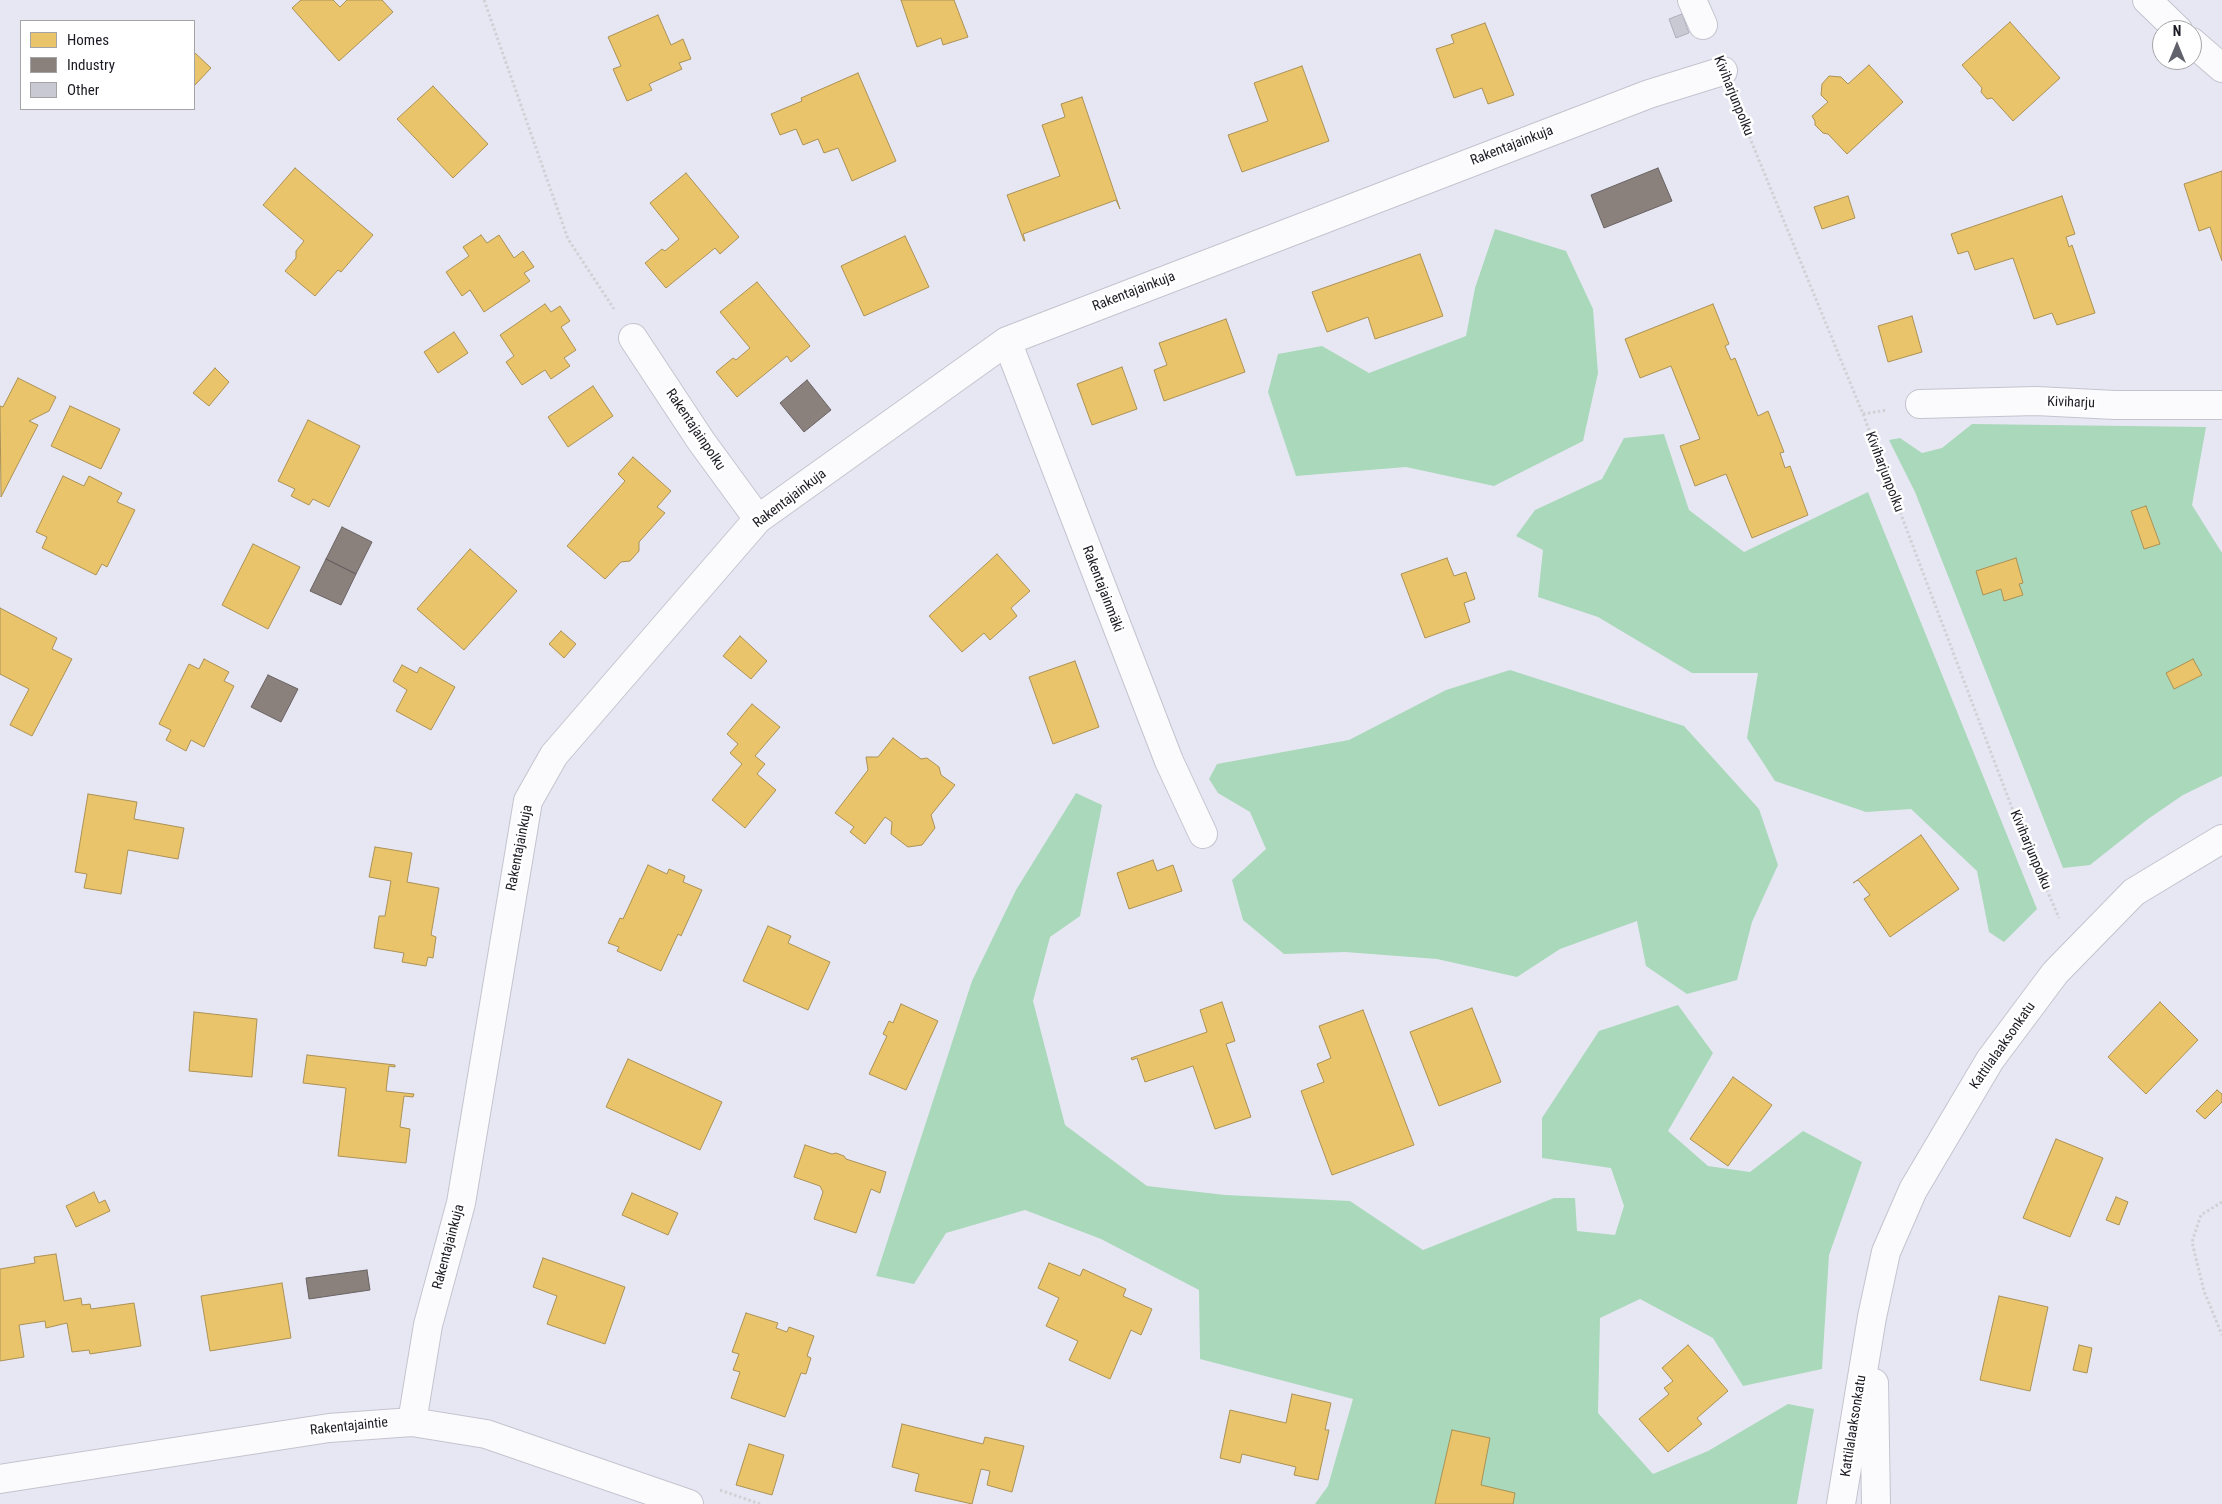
<!DOCTYPE html>
<meta charset="utf-8">
<style>
body{margin:0}
#map{position:relative;width:2222px;height:1504px;overflow:hidden;background:#e7e7f4;font-family:"Roboto Condensed",sans-serif}
canvas{display:block}
.legend{position:absolute;left:20px;top:20px;width:175px;height:90px;box-sizing:border-box;background:#fff;border:1px solid #a4a4a7;margin:0;padding:6px 9px;list-style:none;font-size:15px;color:#1b1b24}
.legend li{display:flex;align-items:center;gap:10px;height:25px}
.legend b{width:25px;border:1px solid #a4a4a7}
.north{position:absolute;left:2152px;top:20px;width:50px;height:50px;box-sizing:border-box;background:#fff;border:1px solid #a4a4a7;border-radius:50%;rotate:0deg;font-size:14px;font-weight:700;line-height:20px;text-align:center;color:#1b1b24}
.north::after{content:'';display:block;margin:auto;width:18px;height:22px;background:#62626d;clip-path:polygon(50% 0,100% 100%,50% 72%,0 100%)}
</style>
<div id="map">
<canvas width="2222" height="1504"></canvas>
<ul class="legend">
<li><b style="height:14px;background:#e9c46a"></b>Homes</li>
<li><b style="height:14px;background:#8a817c"></b>Industry</li>
<li><b style="height:14px;background:#c9c9d4"></b>Other</li>
</ul>
<div class="north">N</div>
</div>
<script>
const ctx = document.querySelector('canvas').getContext('2d');
ctx.lineJoin = 'round';
function paint(path, color) {
  ctx.fillStyle = color;
  ctx.fill(path, 'evenodd');
}
function shape(rows) {
  const path = new Path2D();
  for (const r of rows) {
    path.moveTo(r[0], r[1]);
    for (let i = 2; i < r.length; i += 2) path.lineTo(r[i], r[i + 1]);
  }
  return path;
}
function strokePath(path, color, width, dash) {
  ctx.strokeStyle = color;
  ctx.lineWidth = width;
  ctx.lineCap = dash ? 'butt' : 'round';
  ctx.setLineDash(dash || []);
  ctx.stroke(path);
}
function write(font, color, halo, rows, align = 'center') {
  ctx.font = font + ' "Roboto Condensed",sans-serif';
  ctx.lineWidth = 5;
  ctx.setLineDash([]);
  ctx.textBaseline = 'middle';
  ctx.strokeStyle = halo;
  ctx.fillStyle = color;
  for (const [text, x, y, turn = 0] of rows) {
    ctx.save();
    ctx.translate(x, y);
    ctx.rotate((+turn || 0) * Math.PI / 180);
    ctx.textAlign = isNaN(turn) ? turn : align;
    if (halo) ctx.strokeText(text, 0, 0);
    ctx.fillText(text, 0, 0);
    ctx.restore();
  }
}
paint(shape([
 [1495,229,1566,251,1593,309,1598,373,1583,441,1494,486,1406,467,1296,476,1268,392,1278,354,1322,346,1369,373,1466,336,1475,288],
 [1972,424,2206,427,2192,505,2222,553,2222,776,2183,795,2148,819,2090,865,2063,868,1915,492,1889,440,1900,438,1922,453,1942,448],
 [1664,434,1689,510,1744,552,1868,492,2037,909,2004,942,1989,932,1977,871,1911,809,1866,812,1775,781,1747,738,1758,673,1692,673,1598,617,1538,597,1543,550,1516,536,1535,510,1602,479,1624,438],
 [1510,670,1684,726,1759,809,1778,865,1752,922,1737,980,1687,994,1646,966,1637,921,1560,949,1517,977,1437,959,1345,952,1284,954,1243,920,1232,880,1266,849,1250,812,1218,793,1209,779,1217,764,1349,740,1446,690],
 [1076,793,1102,805,1080,916,1050,937,1033,1001,1065,1125,1147,1186,1225,1195,1350,1201,1423,1250,1554,1198,1575,1198,1577,1231,1615,1235,1624,1206,1611,1168,1542,1158,1542,1118,1599,1031,1678,1005,1713,1053,1668,1131,1708,1166,1750,1172,1803,1131,1862,1162,1829,1255,1822,1369,1743,1386,1713,1338,1640,1299,1600,1318,1598,1413,1653,1474,1708,1451,1788,1404,1814,1409,1797,1504,1315,1504,1328,1486,1353,1399,1200,1359,1199,1290,1101,1239,1025,1210,946,1233,914,1284,876,1276,972,981,1016,890]
]), '#aad8ba');
const homes = shape([
 [301,0,333,0,340,7,347,0,382,0,393,12,339,61,292,8,301,0],
 [901,0,954,0,968,37,943,45,941,38,917,47,901,0],
 [658,15,671,45,683,39,691,59,679,63,682,69,649,84,652,90,627,101,613,69,621,66,608,37,658,15],
 [2010,22,2060,78,2013,121,1992,98,1987,99,1981,92,1982,88,1962,65,2010,22],
 [1485,23,1514,95,1488,104,1482,88,1454,98,1436,49,1454,43,1451,35,1485,23],
 [194,52,211,68,194,86,194,52],
 [1869,65,1903,102,1847,154,1828,134,1823,133,1815,125,1815,121,1812,116,1828,102,1821,95,1822,84,1829,76,1841,77,1848,84,1869,65],
 [1302,66,1329,141,1242,172,1228,135,1268,121,1254,83,1302,66],
 [858,73,896,161,852,181,838,148,824,153,818,139,803,145,796,129,780,135,771,114,802,101,801,98,858,73],
 [433,86,488,144,453,178,397,119,433,86],
 [1082,97,1120,209,1116,200,1023,234,1025,241,1024,241,1007,195,1060,176,1042,125,1065,117,1061,104,1082,97],
 [295,168,373,235,341,272,338,270,315,296,285,271,296,258,296,251,304,241,263,205,295,168],
 [2222,171,2222,261,2210,227,2199,231,2184,184,2222,171],
 [686,173,739,237,720,254,715,248,666,288,645,263,662,249,665,251,679,239,650,203,686,173],
 [1848,196,1855,218,1822,229,1814,207,1848,196],
 [2062,196,2075,234,2066,237,2069,247,2072,245,2095,313,2057,325,2052,313,2034,319,2013,258,1975,270,1968,251,1958,254,1951,234,2062,196],
 [481,235,487,243,499,235,514,258,523,251,534,267,524,273,530,281,484,312,470,290,462,296,446,272,469,256,463,247,481,235],
 [905,236,929,287,864,316,841,266,905,236],
 [1420,254,1443,316,1375,339,1368,317,1327,332,1312,292,1420,254],
 [757,282,810,346,791,362,787,356,737,397,716,372,733,358,736,360,750,348,720,312,757,282],
 [545,304,551,312,560,306,570,321,561,327,576,350,564,358,570,366,551,379,545,370,522,385,506,362,514,356,500,335,545,304],
 [1713,304,1729,344,1725,346,1731,360,1735,358,1758,416,1768,411,1784,452,1780,453,1785,468,1790,466,1808,515,1752,538,1726,474,1695,486,1680,446,1700,439,1671,366,1640,378,1625,339,1713,304],
 [1912,316,1922,352,1888,362,1878,326,1912,316],
 [1226,319,1245,372,1164,401,1154,370,1167,365,1159,343,1226,319],
 [454,332,468,353,438,373,424,352,454,332],
 [1122,367,1137,409,1092,425,1077,384,1122,367],
 [215,368,229,382,209,406,193,393,215,368],
 [18,378,56,397,49,411,29,421,38,425,1,497,0,406,3,407,18,378],
 [593,386,613,416,568,447,548,417,593,386],
 [70,406,120,429,101,469,51,446,70,406],
 [308,420,360,446,329,507,313,499,309,505,291,496,295,489,278,481,308,420],
 [633,457,671,491,657,507,665,513,639,542,639,551,630,561,621,562,605,579,567,546,625,481,618,474,633,457],
 [63,476,84,486,89,476,122,493,117,502,135,510,107,567,102,564,96,575,42,548,47,537,36,532,63,476],
 [2146,506,2160,544,2144,549,2131,511,2146,506],
 [253,544,300,567,268,629,222,605,253,544],
 [470,549,517,591,464,650,417,609,470,549],
 [997,554,1030,591,1011,608,1017,616,990,640,984,633,962,652,929,616,997,554],
 [1447,558,1454,576,1466,572,1475,599,1464,603,1470,622,1425,638,1401,574,1447,558],
 [2016,558,2023,583,2019,584,2023,595,2004,601,2001,589,1983,595,1976,571,2016,558],
 [0,608,57,638,52,649,72,659,32,736,10,725,29,689,0,674,0,608],
 [561,631,576,644,564,658,549,644,561,631],
 [740,636,767,661,751,679,723,656,740,636],
 [204,659,229,672,224,681,234,686,204,747,191,740,186,751,166,740,171,730,159,724,189,664,199,669,204,659],
 [2193,659,2202,675,2174,689,2166,673,2193,659],
 [1075,661,1099,727,1053,744,1029,677,1075,661],
 [402,665,417,673,420,667,455,687,431,730,396,711,407,690,393,681,402,665],
 [752,704,780,727,755,756,765,764,757,774,776,790,745,828,712,800,742,764,730,753,738,744,727,734,752,704],
 [893,738,921,759,927,758,939,767,941,775,955,785,931,815,935,828,922,845,908,847,891,834,892,822,885,817,865,844,850,832,854,827,835,813,868,770,866,757,878,757,893,738],
 [88,794,137,802,134,819,184,828,178,859,128,850,121,894,84,888,87,874,75,872,88,794],
 [1921,835,1959,889,1890,937,1864,899,1870,895,1858,880,1853,883,1921,835],
 [375,847,412,853,407,882,439,888,431,935,436,937,433,958,428,957,426,966,402,962,404,953,374,948,379,916,385,916,391,881,369,877,375,847],
 [1153,860,1157,871,1173,865,1182,891,1129,909,1117,873,1153,860],
 [648,865,667,874,669,869,685,876,683,882,702,890,681,936,678,934,661,971,617,951,619,947,608,943,620,918,623,919,648,865],
 [768,926,791,936,788,943,830,962,808,1010,743,981,768,926],
 [1222,1002,1235,1041,1226,1044,1251,1117,1215,1129,1193,1066,1145,1082,1137,1058,1132,1060,1131,1058,1207,1032,1200,1010,1222,1002],
 [2160,1002,2198,1040,2146,1094,2108,1057,2160,1002],
 [901,1004,938,1021,906,1090,869,1074,887,1036,883,1034,889,1021,893,1023,901,1004],
 [1472,1008,1501,1082,1439,1106,1410,1032,1472,1008],
 [1363,1010,1414,1145,1332,1175,1301,1091,1324,1082,1317,1064,1331,1058,1319,1026,1363,1010],
 [194,1012,257,1019,252,1077,189,1071,194,1012],
 [307,1055,395,1065,395,1067,389,1066,386,1091,414,1094,413,1097,404,1096,400,1127,410,1129,406,1163,338,1156,346,1088,303,1083,307,1055],
 [628,1059,722,1102,700,1150,606,1107,628,1059],
 [1733,1077,1772,1105,1728,1166,1690,1139,1733,1077],
 [2217,1090,2222,1094,2222,1102,2205,1119,2196,1111,2217,1090],
 [2056,1139,2103,1158,2070,1237,2023,1218,2056,1139],
 [805,1145,832,1154,836,1153,844,1156,846,1159,886,1172,880,1193,871,1189,856,1233,814,1219,823,1192,820,1186,794,1177,805,1145],
 [94,1192,99,1203,105,1200,110,1211,76,1227,66,1206,94,1192],
 [632,1193,678,1213,668,1235,622,1215,632,1193],
 [2116,1197,2128,1202,2119,1225,2106,1220,2116,1197],
 [56,1254,64,1301,81,1298,82,1305,90,1304,91,1309,134,1303,141,1346,90,1354,89,1350,72,1352,67,1323,46,1328,45,1321,19,1325,24,1357,0,1361,0,1269,35,1263,34,1257,56,1254],
 [543,1258,625,1287,605,1344,547,1324,557,1296,533,1287,543,1258],
 [1049,1263,1080,1276,1083,1269,1126,1289,1123,1296,1152,1309,1141,1335,1131,1330,1110,1379,1069,1360,1078,1341,1046,1326,1059,1298,1038,1288,1049,1263],
 [282,1283,291,1338,210,1351,201,1296,282,1283],
 [1999,1296,2048,1307,2030,1391,1980,1380,1999,1296],
 [746,1313,778,1323,776,1328,787,1332,789,1327,814,1336,807,1356,811,1358,806,1374,801,1373,785,1417,731,1398,740,1372,733,1370,739,1354,732,1352,746,1313],
 [1688,1345,1728,1391,1697,1418,1702,1424,1668,1452,1639,1419,1669,1394,1664,1388,1673,1381,1662,1368,1688,1345],
 [2079,1345,2092,1348,2087,1373,2073,1370,2079,1345],
 [1292,1394,1331,1403,1325,1430,1329,1430,1318,1480,1294,1475,1296,1467,1242,1454,1240,1463,1220,1458,1230,1410,1286,1423,1292,1394],
 [902,1424,983,1444,985,1437,1024,1446,1012,1492,987,1485,990,1471,981,1469,972,1504,915,1491,919,1474,892,1467,902,1424],
 [1452,1430,1490,1438,1481,1485,1515,1493,1513,1504,1435,1504,1452,1430],
 [749,1444,784,1455,772,1495,736,1485,749,1444]
]);
paint(homes, '#e9c46a');
strokePath(homes, '#ab9155', 1);
const industry = shape([
 [1658,168,1672,201,1604,228,1591,195,1658,168],
 [807,380,831,410,804,432,780,403,807,380],
 [342,527,372,542,356,574,326,559,342,527],
 [326,559,356,574,341,605,310,591,326,559],
 [268,675,298,689,281,722,251,707,268,675],
 [367,1270,370,1290,309,1299,306,1278,367,1270]
]);
paint(industry, '#8a817c');
strokePath(industry, '#696262', 1);
const building = shape([
 [1682,14,1689,33,1676,38,1669,19,1682,14]
]);
paint(building, '#c9c9d4');
strokePath(building, '#aeaeb8', 1);
const minor = shape([
 [1692,0,1703,25],
 [2147,0,2178,30],
 [2192,42,2222,68],
 [633,338,701,441,758,519],
 [1007,341,1169,761,1203,834],
 [1920,404,2036,401,2115,405,2222,405],
 [1874,1383,1876,1504],
 [412,1422,428,1325,461,1203,528,801,554,755,758,519,1007,341,1649,94,1723,71],
 [0,1479,329,1428,412,1422,486,1434,689,1504],
 [1841,1504,1872,1317,1886,1252,1913,1190,1990,1060,2055,973,2134,892,2222,839]
]);
strokePath(minor, '#c4c4cf', 30);
strokePath(shape([
 [484,0,568,239,614,309],
 [1736,104,1863,414,2015,816,2059,918],
 [1863,414,1887,410],
 [2222,1202,2201,1215,2192,1242,2204,1291,2222,1335],
 [720,1490,760,1504]
]), '#d1d1d5', 3, [2.5, 2.5]);
strokePath(minor, '#fbfbfd', 28);
write('14px', '#1b1b24', '#fff', [
 ["Kiviharjunpolku",1733,96,68],
 ["Rakentajainkuja",1512,146,-21],
 ["Rakentajainkuja",1134,292,-21],
 ["Kiviharju",2071,403,2],
 ["Rakentajainpolku",695,430,56],
 ["Kiviharjunpolku",1884,472,69],
 ["Rakentajainkuja",790,499,-37],
 ["Rakentajainmäki",1102,589,69],
 ["Rakentajainkuja",520,848,-79],
 ["Kiviharjunpolku",2030,850,67],
 ["Kattilalaaksonkatu",2003,1046,-55],
 ["Rakentajainkuja",449,1247,-75],
 ["Kattilalaaksonkatu",1854,1426,-81],
 ["Rakentajaintie",349,1427,-6]
]);
</script>
